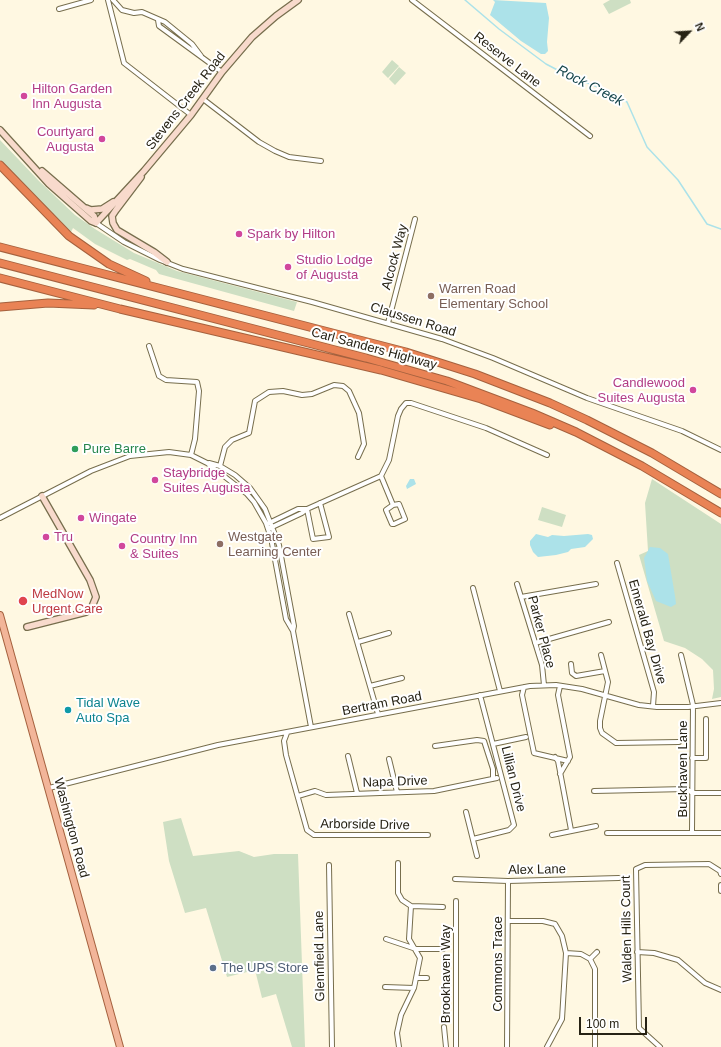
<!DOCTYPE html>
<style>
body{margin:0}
#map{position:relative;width:721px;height:1047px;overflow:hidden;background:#fff8e2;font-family:Helvetica,sans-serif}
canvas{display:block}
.north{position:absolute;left:669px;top:12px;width:40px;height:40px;-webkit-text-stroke:3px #fff;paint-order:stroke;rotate:65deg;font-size:11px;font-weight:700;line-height:16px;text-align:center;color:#262214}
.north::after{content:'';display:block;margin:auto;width:14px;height:18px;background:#262214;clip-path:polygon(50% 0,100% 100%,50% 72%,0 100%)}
.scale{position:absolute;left:579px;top:1017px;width:68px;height:18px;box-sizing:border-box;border:2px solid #262214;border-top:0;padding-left:5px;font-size:12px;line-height:14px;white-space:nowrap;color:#262214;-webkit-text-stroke:3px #fff;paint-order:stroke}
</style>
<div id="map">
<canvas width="721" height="1047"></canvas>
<div class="north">N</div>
<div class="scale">100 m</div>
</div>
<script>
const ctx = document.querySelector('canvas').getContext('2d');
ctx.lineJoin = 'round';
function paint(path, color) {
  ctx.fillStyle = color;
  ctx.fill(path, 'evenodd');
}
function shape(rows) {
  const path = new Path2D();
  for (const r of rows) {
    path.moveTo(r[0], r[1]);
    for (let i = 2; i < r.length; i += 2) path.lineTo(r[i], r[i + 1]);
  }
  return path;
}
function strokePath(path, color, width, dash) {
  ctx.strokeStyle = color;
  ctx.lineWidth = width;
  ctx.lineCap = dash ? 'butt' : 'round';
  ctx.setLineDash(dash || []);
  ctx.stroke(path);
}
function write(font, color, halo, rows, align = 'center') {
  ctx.font = font + ' Helvetica,sans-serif';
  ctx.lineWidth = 4;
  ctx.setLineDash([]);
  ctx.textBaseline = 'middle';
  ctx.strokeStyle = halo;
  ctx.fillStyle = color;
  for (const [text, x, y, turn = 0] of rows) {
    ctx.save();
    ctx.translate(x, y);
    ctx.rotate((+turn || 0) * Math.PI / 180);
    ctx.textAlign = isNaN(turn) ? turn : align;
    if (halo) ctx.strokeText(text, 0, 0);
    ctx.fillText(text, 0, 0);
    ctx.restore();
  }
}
paint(shape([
 [610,0,630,0,631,3,609,14,603,4],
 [392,60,399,66,388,78,382,72],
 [399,67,406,73,395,85,389,79],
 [0,140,39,181,75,215,95,229,134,253,177,271,297,302,294,311,159,274,156,270,130,259,127,260,95,244,73,228,71,232,67,230,0,160],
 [652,479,721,524,721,697,712,699,714,689,713,670,702,659,685,648,664,641,639,555,648,551,645,503],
 [542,507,566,515,562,527,538,520],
 [181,818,193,856,239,851,254,857,274,854,298,854,305,1047,292,1047,276,994,262,998,255,970,227,977,206,908,185,913,169,861,163,822]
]), '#cedfc3');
paint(shape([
 [493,0,546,3,549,18,547,42,548,51,545,54,541,54,521,41,490,15,495,2],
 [410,479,414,479,416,484,407,489,406,486],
 [536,534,548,537,552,535,564,536,588,534,592,535,593,539,585,547,571,549,568,552,556,555,538,557,533,552,530,545,530,541],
 [650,547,660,548,668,554,675,596,676,604,671,607,656,601,647,581,644,558]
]), '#ace2e9');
strokePath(shape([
 [465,0,499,29,546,64,569,76,608,91,627,102,647,147,678,180,707,224,721,229]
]), '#ace2e9', 1.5);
const street = shape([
 [108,0,124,63,191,115],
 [113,0,122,10,134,13,142,12,165,22,192,44,201,56],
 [412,0,590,136],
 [59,9,91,0],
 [158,20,159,26,222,72],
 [203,99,259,142,275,151,289,157,321,161],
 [96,223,124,242,160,260,183,269,312,302,442,339,493,358,587,398,682,431,721,450],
 [388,323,415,219],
 [149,346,159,376,166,380,197,382,199,391,195,439,191,455],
 [209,463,220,466,235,475,250,488,265,509,279,545,294,626,293,631],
 [220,466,225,447,232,440,249,433,255,401,269,392,283,391,302,395,312,394,334,385,343,386,349,391,359,413,364,444,358,457],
 [381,476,393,505,399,504,405,519,394,524,392,524,386,510,393,505],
 [307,509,313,539,329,537,320,503],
 [0,518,91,471,130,456,169,452,191,455,207,463,247,494,254,502,266,523,271,538,286,619,293,631,311,727],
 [269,523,298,509,307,509],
 [268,529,302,513,307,509,381,476,389,460,398,416,401,409,406,403,411,403,486,428,547,455],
 [617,563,654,692,653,706],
 [517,584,542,665,544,685],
 [473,588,500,691],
 [521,597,596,584],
 [349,614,378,714],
 [358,642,389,633],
 [535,643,609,622],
 [601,655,608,682,600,721,600,728,602,733,616,743,679,742],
 [681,655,693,705,692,832],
 [571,664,572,673,576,676,605,671],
 [370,686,402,678],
 [560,686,558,695,570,757,560,774],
 [524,687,522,695,534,753,568,761],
 [287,733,284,741,286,755,307,830,314,835,428,835],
 [493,744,526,737],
 [435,746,477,740,484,741,493,769,493,779],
 [348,756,357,793],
 [555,757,558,761,571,830],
 [692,758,706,758,706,719],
 [389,759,397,792],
 [49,788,218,745,530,686,556,685,582,689,639,705,657,707,688,707,721,703],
 [594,791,687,789,692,793,721,793],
 [298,796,315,791,326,795,434,791,497,778],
 [466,812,477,856],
 [607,833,721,833],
 [552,835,596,826],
 [473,839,509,830,514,825,480,695],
 [398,863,398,893,402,900,411,906,409,939,420,958,414,988,401,1015,397,1033,399,1047],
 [329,865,332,1047],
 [455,879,508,881,619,878],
 [721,891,721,885],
 [456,901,456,1047],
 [411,906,443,907],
 [509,921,543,921,555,924,562,936,566,953,562,1019,547,1047],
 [386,939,416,949,443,949],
 [637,952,654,953,678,960,705,983,721,990],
 [566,953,581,954,590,959,595,969,595,1047],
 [590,959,597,952],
 [416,978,427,978],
 [385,987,414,988],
 [444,1027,446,1047],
 [507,1047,508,881],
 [660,1047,639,1028,636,869,645,865,709,864,720,871,721,874]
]);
const secondary = shape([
 [0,130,49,184,91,221,96,223],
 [42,171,94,216,96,223],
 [141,177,116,210,112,216,113,223,117,230,154,252,167,262],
 [86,208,91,210,102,209,113,202],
 [96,223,144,171,191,115,222,72,252,37,276,16,298,0],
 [27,627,86,612,91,609,96,597,90,580,42,496]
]);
const primary = shape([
 [0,615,120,1047]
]);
const highway = shape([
 [0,165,69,236,109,264,146,281],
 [0,247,406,352,475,374,550,403,587,420,652,453,721,494],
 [0,263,366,358,447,381,532,413,576,432,642,466,721,513],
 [0,278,120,309,381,370,481,399,550,425],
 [0,307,48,303,94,305]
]);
strokePath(street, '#776e4d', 6);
strokePath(secondary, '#776e4d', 8);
strokePath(primary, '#a5613e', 8);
strokePath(highway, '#a5613e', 9);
strokePath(street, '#fff', 4);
strokePath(secondary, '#f8dacc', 5.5);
strokePath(primary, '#f2b599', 6);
strokePath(highway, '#e98355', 7);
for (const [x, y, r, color] of [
 [24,96,4,"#d1479c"],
 [102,139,4,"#d1479c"],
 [239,234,4,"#d1479c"],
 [288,267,4,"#d1479c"],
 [431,296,4,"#8d6e63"],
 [693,390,4,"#d1479c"],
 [75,449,4,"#2e9e5b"],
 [155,480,4,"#d1479c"],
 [81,518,4,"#d1479c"],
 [46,537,4,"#d1479c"],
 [220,544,4,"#8d6e63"],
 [122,546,4,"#d1479c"],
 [23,601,5,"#e0444e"],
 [68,710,4,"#0f9aa8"],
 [213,968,4,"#5c6f8a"]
]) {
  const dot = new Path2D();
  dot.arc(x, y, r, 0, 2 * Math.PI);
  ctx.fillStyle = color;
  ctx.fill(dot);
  strokePath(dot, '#fff', 1.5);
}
write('13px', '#262214', '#fff', [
 ["Reserve Lane",507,60,38],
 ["Stevens Creek Road",186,101,-52],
 ["Alcock Way",395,257,-75],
 ["Claussen Road",413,320,17],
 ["Carl Sanders Highway",374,349,15],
 ["Parker Place",541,632,75],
 ["Emerald Bay Drive",647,632,74],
 ["Bertram Road",382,704,-11],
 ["Buckhaven Lane",683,769,-90],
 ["Lillian Drive",513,779,76],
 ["Napa Drive",395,782,-2],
 ["Arborside Drive",365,825,1],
 ["Washington Road",71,828,75],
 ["Alex Lane",537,870,-1],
 ["Walden Hills Court",627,929,-91],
 ["Glennfield Lane",320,956,-91],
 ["Commons Trace",498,964,-90],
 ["Brookhaven Way",446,974,-90]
]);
write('13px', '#b23c85', '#fff', [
 ["Hilton Garden",32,89],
 ["Inn Augusta",32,104],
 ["Courtyard",94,132,"right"],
 ["Augusta",94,147,"right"],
 ["Spark by Hilton",247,234],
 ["Studio Lodge",296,260],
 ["of Augusta",296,275],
 ["Candlewood",685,383,"right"],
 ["Suites Augusta",685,398,"right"],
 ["Staybridge",163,473],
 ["Suites Augusta",163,488],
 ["Wingate",89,518],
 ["Tru",54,537],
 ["Country Inn",130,539],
 ["& Suites",130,554]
], 'left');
write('13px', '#785e54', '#fff', [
 ["Warren Road",439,289],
 ["Elementary School",439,304],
 ["Westgate",228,537],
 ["Learning Center",228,552]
], 'left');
write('13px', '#27864d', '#fff', [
 ["Pure Barre",83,449]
], 'left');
write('13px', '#be3a42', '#fff', [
 ["MedNow",32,594],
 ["Urgent Care",32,609]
], 'left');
write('13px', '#0d838f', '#fff', [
 ["Tidal Wave",76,703],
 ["Auto Spa",76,718]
], 'left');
write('13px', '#4e5e75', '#fff', [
 ["The UPS Store",221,968]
], 'left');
write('italic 14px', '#15454b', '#fff', [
 ["Rock Creek",590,86,27]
]);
</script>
